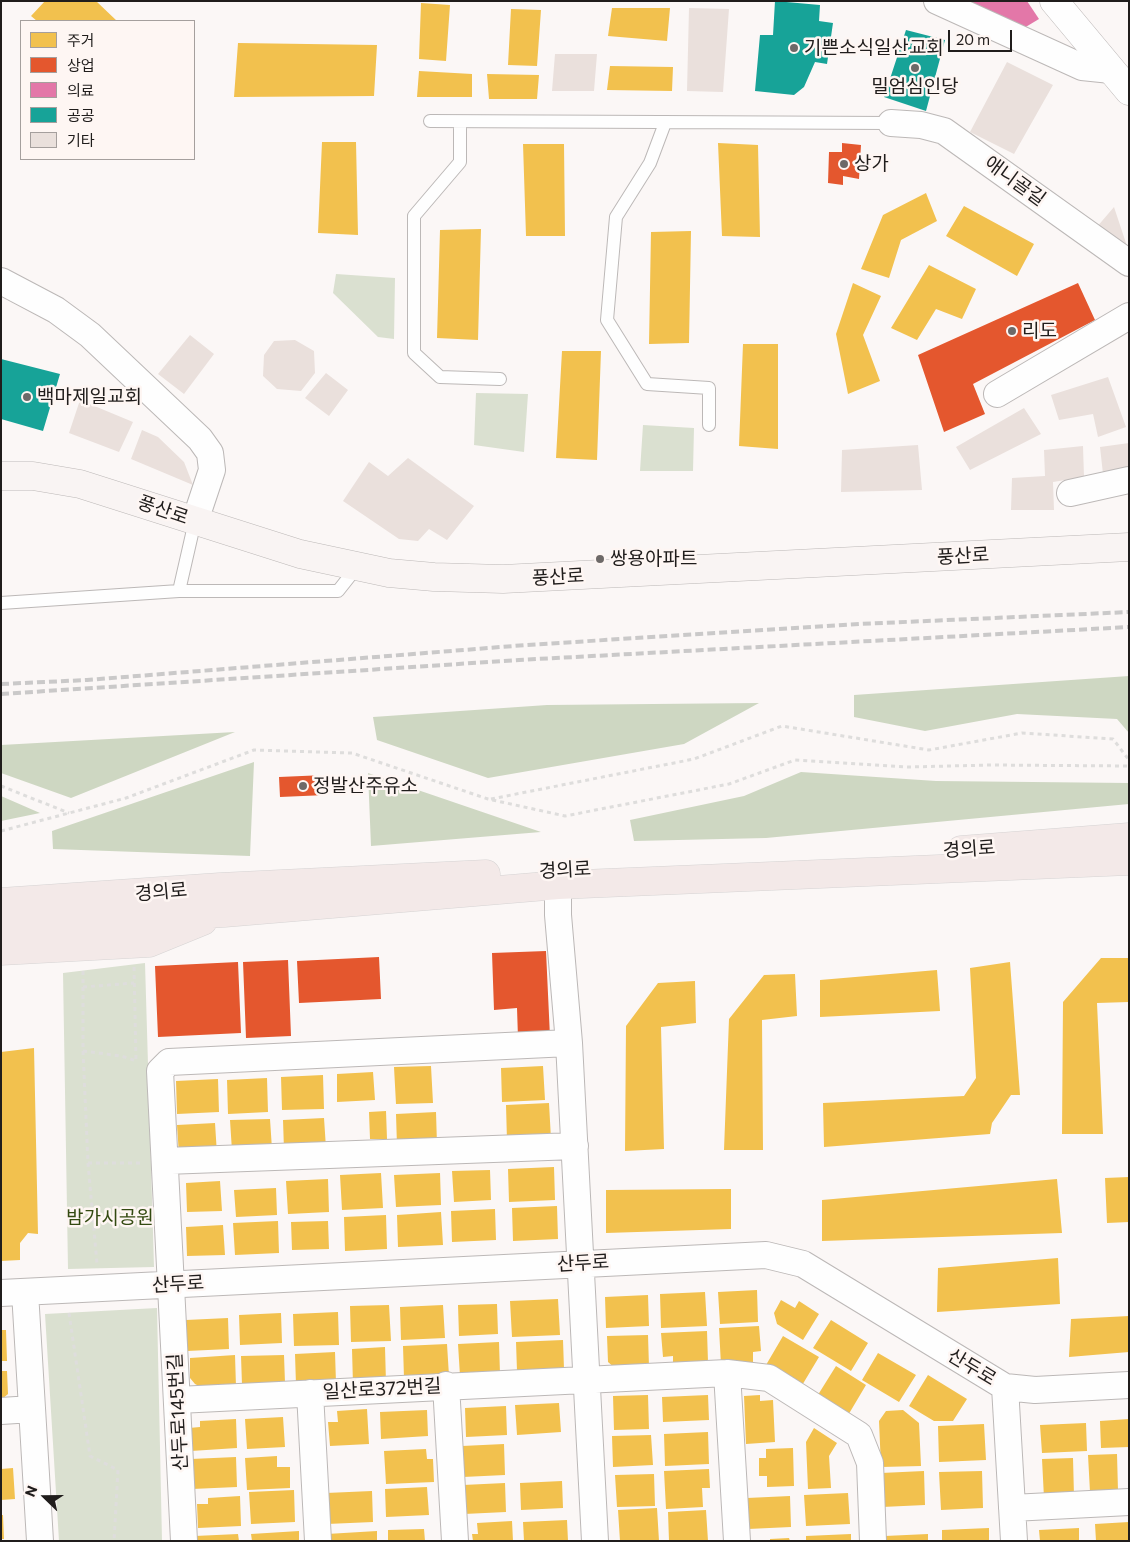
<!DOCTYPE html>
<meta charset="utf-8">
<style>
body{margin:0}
#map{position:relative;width:1130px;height:1542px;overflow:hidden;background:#fbf7f6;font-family:Commissioner,"Noto Sans KR",sans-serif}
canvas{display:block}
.frame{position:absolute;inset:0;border:2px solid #201d1c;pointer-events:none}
.legend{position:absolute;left:20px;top:20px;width:175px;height:140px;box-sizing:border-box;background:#fef6f3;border:1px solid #a59f9d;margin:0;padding:6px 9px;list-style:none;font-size:15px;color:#201d1c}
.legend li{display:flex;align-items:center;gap:10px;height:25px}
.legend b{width:25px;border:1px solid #a59f9d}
.north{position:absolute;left:20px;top:1472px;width:50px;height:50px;-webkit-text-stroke:4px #fef6f3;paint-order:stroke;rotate:292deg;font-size:14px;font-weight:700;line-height:20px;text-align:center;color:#201d1c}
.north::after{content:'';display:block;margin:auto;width:18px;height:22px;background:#201d1c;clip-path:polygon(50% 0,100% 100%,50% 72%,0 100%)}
.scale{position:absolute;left:948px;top:30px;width:64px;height:22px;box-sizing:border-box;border:2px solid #201d1c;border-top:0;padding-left:6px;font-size:15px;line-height:18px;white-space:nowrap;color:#201d1c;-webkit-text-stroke:4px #fef6f3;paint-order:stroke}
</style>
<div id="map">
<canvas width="1130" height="1542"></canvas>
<div class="frame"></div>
<ul class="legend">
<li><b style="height:14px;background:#f2c14e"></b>주거</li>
<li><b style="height:14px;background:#e4572e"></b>상업</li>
<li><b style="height:14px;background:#e377a8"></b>의료</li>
<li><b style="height:14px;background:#17a398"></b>공공</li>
<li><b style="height:14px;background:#eae0dc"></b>기타</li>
</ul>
<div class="north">N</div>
<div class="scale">20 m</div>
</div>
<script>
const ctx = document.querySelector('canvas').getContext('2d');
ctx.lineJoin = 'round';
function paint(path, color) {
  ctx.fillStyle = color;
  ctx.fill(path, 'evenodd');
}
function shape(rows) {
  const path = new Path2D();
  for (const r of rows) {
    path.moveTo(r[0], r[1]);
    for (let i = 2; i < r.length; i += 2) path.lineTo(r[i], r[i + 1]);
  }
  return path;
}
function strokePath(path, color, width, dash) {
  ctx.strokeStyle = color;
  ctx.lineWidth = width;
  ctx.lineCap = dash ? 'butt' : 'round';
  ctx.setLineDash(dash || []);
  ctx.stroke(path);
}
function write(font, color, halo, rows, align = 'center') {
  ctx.font = font + ' Commissioner,"Noto Sans KR",sans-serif';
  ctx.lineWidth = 5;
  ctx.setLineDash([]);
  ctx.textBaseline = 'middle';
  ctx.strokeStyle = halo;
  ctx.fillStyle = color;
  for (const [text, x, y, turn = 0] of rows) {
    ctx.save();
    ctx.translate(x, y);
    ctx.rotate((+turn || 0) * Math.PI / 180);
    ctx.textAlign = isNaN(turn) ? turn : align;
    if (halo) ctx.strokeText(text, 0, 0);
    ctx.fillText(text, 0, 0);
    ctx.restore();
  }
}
paint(shape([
 [336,274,395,278,394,339,378,337,333,293],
 [476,393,528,394,524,452,474,445],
 [643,425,694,428,693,471,640,471],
 [145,963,154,1267,68,1269,63,973],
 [157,1308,162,1541,59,1541,45,1314]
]), '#dae0d0');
paint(shape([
 [1129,676,1129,733,1117,719,1017,714,925,731,854,717,854,695],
 [759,703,684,744,488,778,377,740,373,717,547,705],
 [235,732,71,798,1,773,1,745],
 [254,762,250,856,53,849,52,831],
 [801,772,936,781,1129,783,1129,804,766,838,634,841,630,820,744,796],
 [368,773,541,832,371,846],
 [1,796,40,813,1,821]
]), '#ced7c2');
paint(shape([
 [45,1,96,1,117,21,37,21,31,16],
 [421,3,450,5,446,61,419,59],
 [612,8,670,8,667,41,608,36],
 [511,9,541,10,537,66,508,65],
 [238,43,377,45,374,96,234,97],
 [610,66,673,67,672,91,607,90],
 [419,71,472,74,472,97,417,97],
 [487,74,539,75,537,99,489,99],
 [322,142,356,142,358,235,318,233],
 [718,143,758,145,760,237,722,236],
 [523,144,564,144,565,236,526,236],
 [926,193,937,221,901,240,889,278,861,269,883,215],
 [964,206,1034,244,1017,276,946,236],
 [481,229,478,340,437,338,440,230],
 [691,231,689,343,649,344,651,232],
 [929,265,976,289,962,319,936,309,917,340,891,328],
 [853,283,881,296,863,335,880,381,848,394,836,334],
 [743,344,778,344,778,449,739,446],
 [562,351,601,351,597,460,556,458],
 [1101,958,1129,958,1129,1002,1097,1003,1103,1134,1062,1134,1063,1002],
 [1010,962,1020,1095,1011,1095,992,1123,990,1134,824,1147,823,1103,964,1096,976,1078,970,968],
 [937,970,940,1011,820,1017,820,980],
 [795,974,797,1016,762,1020,763,1150,724,1150,729,1019,764,975],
 [695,981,696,1023,661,1027,664,1149,625,1151,626,1026,658,983],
 [34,1048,38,1234,28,1233,20,1243,20,1260,1,1261,1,1052],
 [431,1066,433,1103,396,1104,394,1067],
 [543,1066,545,1100,502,1102,501,1068],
 [373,1072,375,1100,337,1102,337,1074],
 [323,1075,324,1109,282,1110,281,1077],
 [267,1078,268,1112,228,1114,227,1080],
 [218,1079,219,1112,177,1114,176,1081],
 [549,1103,551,1139,507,1141,506,1105],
 [386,1111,387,1139,370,1139,369,1112],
 [436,1112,437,1145,397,1146,396,1114],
 [324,1118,326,1148,284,1150,283,1120],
 [270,1119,272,1149,232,1151,230,1120],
 [215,1123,217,1154,179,1155,177,1125],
 [554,1167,555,1200,509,1202,508,1169],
 [490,1170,491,1200,454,1202,452,1171],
 [381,1173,383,1208,342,1210,340,1175],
 [440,1173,441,1205,396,1207,394,1175],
 [1129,1177,1129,1222,1107,1223,1105,1178],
 [328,1179,329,1212,288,1214,286,1181],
 [1057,1179,1062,1233,822,1241,822,1200],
 [220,1181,222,1211,187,1212,186,1183],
 [276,1188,277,1215,236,1217,234,1190],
 [731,1189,731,1229,606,1233,606,1190],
 [557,1206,558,1239,513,1241,512,1208],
 [495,1209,496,1240,452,1242,451,1211],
 [441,1212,443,1245,398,1247,397,1215],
 [386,1215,387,1249,345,1251,344,1217],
 [278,1221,279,1253,235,1255,233,1223],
 [328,1221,329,1249,292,1250,291,1222],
 [223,1225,225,1255,187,1256,186,1227],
 [1058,1258,1060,1304,937,1312,938,1268],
 [757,1290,758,1322,720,1324,718,1292],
 [705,1292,707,1326,661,1328,660,1294],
 [648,1295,649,1326,606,1328,605,1297],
 [558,1299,560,1335,512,1337,510,1301],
 [781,1300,795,1308,799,1301,819,1314,803,1340,777,1324,774,1313],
 [497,1304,498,1334,459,1336,458,1305],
 [389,1305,391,1341,351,1342,350,1306],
 [443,1305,445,1338,401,1340,400,1307],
 [338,1312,339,1345,294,1346,293,1314],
 [281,1313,282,1343,240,1345,239,1315],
 [1129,1316,1129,1352,1069,1357,1071,1319],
 [228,1318,229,1349,187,1351,186,1320],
 [831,1320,868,1343,851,1371,813,1348],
 [759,1326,761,1351,753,1352,753,1364,721,1365,719,1328],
 [1,1330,6,1330,7,1361,1,1361],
 [707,1331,708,1362,673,1363,673,1356,663,1357,661,1333],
 [648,1335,649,1367,616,1369,608,1362,607,1336],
 [783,1336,819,1357,801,1387,766,1365],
 [563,1340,564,1369,517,1371,516,1342],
 [499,1342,500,1374,460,1376,458,1344],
 [447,1344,449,1376,404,1378,403,1346],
 [385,1347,386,1383,353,1385,352,1349],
 [335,1352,336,1383,296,1385,295,1354],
 [878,1353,916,1375,899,1402,862,1380],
 [235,1355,236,1387,203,1388,195,1384,190,1378,190,1358],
 [284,1355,285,1383,242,1385,241,1356],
 [836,1366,866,1385,847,1417,816,1398],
 [1,1371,7,1371,8,1394,1,1400],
 [928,1375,967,1399,953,1421,934,1421,909,1406],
 [648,1395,649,1429,614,1430,613,1396],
 [708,1395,709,1420,663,1422,662,1397],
 [760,1395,760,1401,773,1400,775,1442,746,1444,744,1396],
 [559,1403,561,1432,517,1435,515,1405],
 [506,1406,507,1435,466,1437,465,1408],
 [367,1409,369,1444,330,1446,328,1422,338,1422,337,1411],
 [427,1410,428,1436,381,1439,380,1412],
 [903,1410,919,1423,921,1466,881,1467,879,1421,886,1411],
 [283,1417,285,1447,247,1449,245,1419],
 [236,1419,237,1448,191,1451,189,1428,200,1427,200,1421],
 [1129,1419,1129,1447,1101,1448,1100,1421],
 [1086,1423,1087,1451,1042,1453,1040,1425],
 [984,1424,986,1460,939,1462,938,1426],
 [814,1428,837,1443,829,1456,831,1488,808,1489,806,1442],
 [708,1432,709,1464,665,1466,664,1434],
 [651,1435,653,1465,613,1467,612,1436],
 [504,1444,505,1475,463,1477,462,1446],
 [793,1448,794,1486,767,1487,767,1476,759,1476,759,1458,766,1458,766,1449],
 [426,1449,427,1459,433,1459,434,1482,386,1484,384,1451],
 [1117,1454,1118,1491,1090,1492,1088,1455],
 [277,1456,277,1467,290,1467,290,1488,247,1490,245,1458],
 [236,1457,237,1487,192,1489,191,1459],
 [1073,1458,1074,1496,1044,1498,1042,1459],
 [13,1468,15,1499,1,1500,1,1469],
 [709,1469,710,1488,702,1488,703,1507,666,1509,664,1471],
 [924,1471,925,1505,882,1507,881,1473],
 [982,1471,983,1508,941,1510,939,1472],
 [654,1474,655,1506,617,1507,615,1475],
 [562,1481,563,1508,521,1510,520,1483],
 [505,1483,506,1512,464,1514,463,1485],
 [427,1487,429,1515,386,1517,385,1489],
 [294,1490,295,1522,251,1524,249,1492],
 [372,1491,373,1522,327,1524,326,1493],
 [848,1493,850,1524,806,1526,804,1495],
 [240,1496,241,1526,198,1528,197,1504,208,1504,208,1498],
 [790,1496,791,1527,748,1529,747,1498],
 [657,1508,659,1541,620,1541,618,1510],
 [706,1510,708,1541,669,1541,668,1512],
 [1,1515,3,1515,4,1539,1,1539],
 [567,1520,568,1541,524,1541,523,1522],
 [512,1521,513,1541,473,1541,472,1534,478,1534,477,1523],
 [1129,1522,1129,1541,1096,1541,1095,1524],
 [989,1528,989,1541,942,1541,942,1530],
 [1079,1528,1079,1541,1040,1541,1039,1530],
 [424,1529,425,1541,388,1541,388,1530],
 [299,1531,299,1541,252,1541,251,1534],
 [377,1531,377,1541,328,1541,327,1534],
 [238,1534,239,1541,195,1541,195,1536],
 [851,1534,851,1541,806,1541,806,1536],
 [928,1534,928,1541,885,1541,885,1536],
 [789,1538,790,1541,770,1541,770,1539]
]), '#f2c14e');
paint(shape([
 [842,143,861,145,859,179,843,176,843,185,828,183,829,152,842,152],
 [1078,283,1095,320,973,384,985,414,944,432,918,355],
 [325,775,326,795,280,797,279,777],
 [546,951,550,1037,518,1038,517,1008,494,1010,492,953],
 [379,957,381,999,299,1003,297,961],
 [288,960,291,1036,246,1038,243,962],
 [238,962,241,1033,158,1037,155,966]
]), '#e4572e');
paint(shape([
 [961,1,1027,1,1039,19,1024,28]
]), '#e377a8');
paint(shape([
 [775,1,820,5,819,21,833,23,827,64,815,62,804,87,794,95,755,91,760,35,773,35],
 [906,30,945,40,926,111,884,97],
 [1,359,60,374,43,431,1,419]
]), '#17a398');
paint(shape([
 [689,8,729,9,723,92,687,91],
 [555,54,597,54,594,91,552,91],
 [1007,62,1053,85,1014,154,970,132],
 [1114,207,1128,249,1096,228],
 [190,335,214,354,184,394,158,374],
 [295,340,314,351,315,373,301,391,277,389,263,376,264,355,274,341],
 [326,373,348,390,329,416,305,398],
 [1108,377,1126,427,1098,437,1093,414,1059,420,1051,395],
 [80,400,133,422,119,452,69,433],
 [1024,408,1041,434,970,470,956,447],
 [142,430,158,437,184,462,193,485,131,459],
 [1129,443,1129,468,1103,474,1100,447],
 [918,445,922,490,841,492,842,450],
 [1083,446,1084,477,1053,482,1054,510,1011,510,1012,478,1045,476,1044,450],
 [408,458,474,506,447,540,429,529,418,541,399,539,343,501,369,462,388,476]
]), '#eae0dc');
const service = shape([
 [430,121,891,123],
 [460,122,460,162,414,216,414,353,440,377,500,379],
 [665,123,650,163,616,217,607,320,647,384,709,388,709,425],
 [179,591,338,591,357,567],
 [1,603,179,591,195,521]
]);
const minor = shape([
 [937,1,1082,67,1111,70],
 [891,123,921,125,944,131,1129,263],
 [1,281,56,310,90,335,200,439,210,453,212,470,195,521],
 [997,394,1129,316],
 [1070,493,1129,480],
 [558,885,558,915,569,1043,595,1541],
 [165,1161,575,1146],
 [25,1292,40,1541],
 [1,1293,766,1255,803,1264,1005,1387,1035,1390,1129,1385],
 [727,1373,737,1541],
 [446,1385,455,1541],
 [1005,1387,1014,1541],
 [310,1393,318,1541],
 [178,1400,727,1373,769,1378,859,1435,870,1463,873,1541],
 [1,1411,32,1409],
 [1012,1508,1129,1502],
 [184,1541,160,1071,169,1062,569,1043]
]);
const tertiary = shape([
 [1054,1,1129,91]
]);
const secondary = shape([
 [1,476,33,476,80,484,300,554,389,573,434,577,503,579,1129,547]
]);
const primary = shape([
 [961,850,1129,837],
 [1,902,220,887,486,874],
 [1,926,224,913,558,885,1129,861],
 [1,951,149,943,203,921]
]);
strokePath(service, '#bcb8b7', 14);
strokePath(minor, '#bcb8b7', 28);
strokePath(tertiary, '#bcb8b7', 29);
strokePath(secondary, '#bcb8b7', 29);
strokePath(primary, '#d5d3d3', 29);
strokePath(shape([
 [1,786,69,813],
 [491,799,694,759,782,726,929,750,1022,733,1113,739,1129,760],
 [1,831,126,798,254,750,352,753,488,799,565,816,729,784,795,760,908,767,991,765,1129,766],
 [134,967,136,1061],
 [83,971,83,1051,88,1163,97,1264],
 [83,987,134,983],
 [83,1051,121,1056,137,1061],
 [88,1163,142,1163],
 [69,1313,90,1456,118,1470,114,1541]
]), '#dedddc', 3, [4, 4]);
strokePath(service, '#fefefe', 12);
strokePath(minor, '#fefefe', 26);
strokePath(tertiary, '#fefefe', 28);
strokePath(secondary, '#f9f4f3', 28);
strokePath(primary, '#f3e9e8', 28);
strokePath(shape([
 [1,684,87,680,526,645,859,624,1129,612],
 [1,694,519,660,1129,627]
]), '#cac9c9', 4, [8, 4]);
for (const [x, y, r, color] of [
 [794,48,5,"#6d6968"],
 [915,68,5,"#6d6968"],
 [844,164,5,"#6d6968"],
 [1012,331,5,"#6d6968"],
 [27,397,5,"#6d6968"],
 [600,559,5,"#6d6968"],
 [303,786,5,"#6d6968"]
]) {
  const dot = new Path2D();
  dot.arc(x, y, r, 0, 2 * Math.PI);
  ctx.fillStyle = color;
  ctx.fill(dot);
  strokePath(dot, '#fef6f3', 2);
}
write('19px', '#201d1c', '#fef6f3', [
 ["기쁜소식일산교회",804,48],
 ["밀엄심인당",915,87,"center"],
 ["상가",854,164],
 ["리도",1022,331],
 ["백마제일교회",37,397],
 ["쌍용아파트",610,559],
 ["정발산주유소",313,786]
], 'left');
write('19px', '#201d1c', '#fef6f3', [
 ["애니골길",1015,181,36],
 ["풍산로",163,510,19],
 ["풍산로",963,556,-3],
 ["풍산로",558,577,-3],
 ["경의로",969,849,-4],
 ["경의로",565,870,-3],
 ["경의로",161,892,-5],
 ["산두로",583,1263,-3],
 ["산두로",178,1284,-3],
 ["산두로",972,1367,31],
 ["일산로372번길",382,1389,-3],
 ["산두로145번길",178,1412,-93]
]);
write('19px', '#334a11', '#fef6f3', [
 ["밤가시공원",110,1218]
]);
</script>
